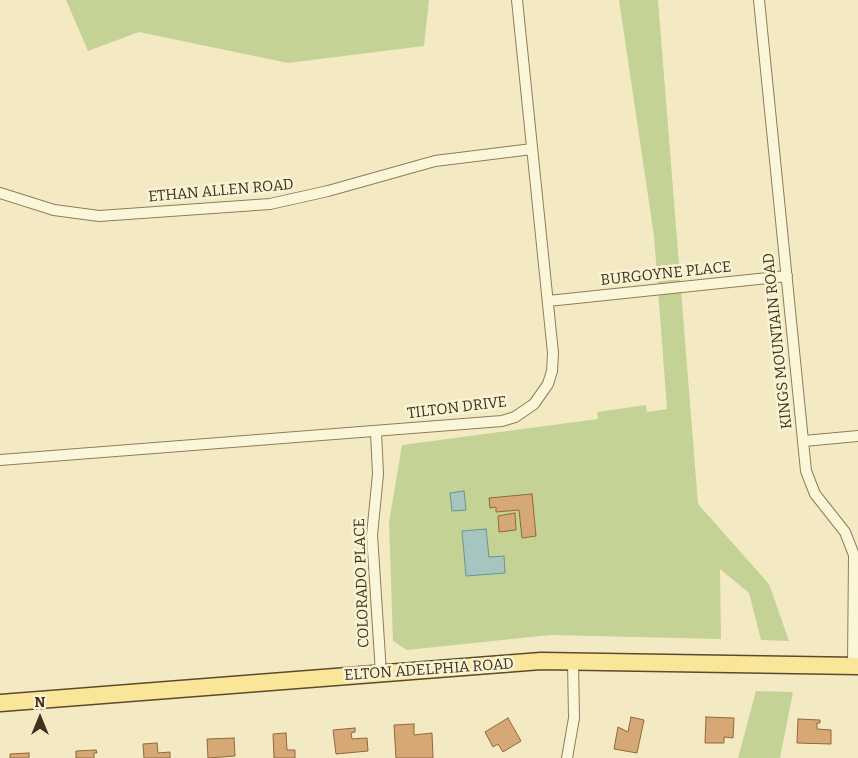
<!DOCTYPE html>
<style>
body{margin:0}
#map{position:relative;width:858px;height:758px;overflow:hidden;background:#f3eac4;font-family:Bitter,serif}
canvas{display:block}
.north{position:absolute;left:15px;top:693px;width:50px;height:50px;-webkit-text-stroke:4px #f9f3d4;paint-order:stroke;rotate:0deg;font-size:14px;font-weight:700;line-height:20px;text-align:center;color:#3e311d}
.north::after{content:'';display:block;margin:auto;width:18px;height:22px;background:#3e311d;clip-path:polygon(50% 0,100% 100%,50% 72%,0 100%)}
</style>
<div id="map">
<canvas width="858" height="758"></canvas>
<div class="north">N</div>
</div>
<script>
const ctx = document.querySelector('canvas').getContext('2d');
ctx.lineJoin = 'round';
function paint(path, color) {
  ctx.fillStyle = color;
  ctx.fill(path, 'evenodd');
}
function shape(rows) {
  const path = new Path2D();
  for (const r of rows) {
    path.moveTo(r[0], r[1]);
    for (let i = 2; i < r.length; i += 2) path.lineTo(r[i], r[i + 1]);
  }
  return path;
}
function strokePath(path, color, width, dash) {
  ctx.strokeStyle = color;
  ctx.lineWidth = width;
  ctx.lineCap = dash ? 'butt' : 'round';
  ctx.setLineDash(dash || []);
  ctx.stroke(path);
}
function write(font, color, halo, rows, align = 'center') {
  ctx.font = font + ' Bitter,serif';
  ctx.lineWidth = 5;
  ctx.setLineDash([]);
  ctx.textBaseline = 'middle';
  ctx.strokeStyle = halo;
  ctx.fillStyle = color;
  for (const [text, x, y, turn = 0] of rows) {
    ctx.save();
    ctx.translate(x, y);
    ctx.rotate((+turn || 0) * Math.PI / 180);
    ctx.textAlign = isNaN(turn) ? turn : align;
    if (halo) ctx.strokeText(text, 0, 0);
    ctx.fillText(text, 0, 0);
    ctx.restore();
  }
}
paint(shape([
 [66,0,429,0,424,46,288,63,139,32,88,51],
 [619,0,658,0,698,504,769,584,789,641,761,640,749,593,720,569,721,639,550,635,407,650,393,641,389,522,402,445,598,419,597,412,646,405,647,412,667,409,654,236],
 [756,691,793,692,780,758,738,758]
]), '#c4d296');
const water = shape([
 [464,491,466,510,452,511,450,493,464,491],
 [486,529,489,557,504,556,505,573,466,576,462,531,486,529]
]);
paint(water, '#a6c5c0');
strokePath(water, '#6b9590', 1);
const building = shape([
 [532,494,536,536,522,538,519,510,496,512,496,507,490,508,489,498,532,494],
 [515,513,516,530,499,532,498,516,515,513],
 [631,717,644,720,637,753,614,749,618,727,628,732,631,717],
 [706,717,734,718,733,738,724,737,724,743,705,743,706,717],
 [508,718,521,741,503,752,498,744,493,747,485,732,508,718],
 [798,719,820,720,820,723,817,723,817,729,831,730,831,744,797,743,798,719],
 [414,724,414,735,432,733,433,758,396,758,394,725,414,724],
 [355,728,355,732,351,733,352,739,367,738,368,751,336,754,333,730,355,728],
 [286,733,287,750,295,750,295,758,274,758,273,734,286,733],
 [234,738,235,756,208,758,207,739,234,738],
 [157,743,158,753,170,752,170,758,144,758,143,744,157,743],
 [96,750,97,753,94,753,94,758,76,758,76,751,96,750],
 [29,753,29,758,10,758,10,754,29,753]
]);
paint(building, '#d5a875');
strokePath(building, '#92673b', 1);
const street = shape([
 [759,0,806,471,815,494,845,532,854,555,853,666],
 [0,193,54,210,99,216,270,204,328,191,435,161,532,149],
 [548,301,787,276],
 [376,432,378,474,372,535,381,673],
 [804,441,858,436],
 [0,460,502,421,515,417,534,404,548,384,552,371,553,353,517,0],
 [567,758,574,718,573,661]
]);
const primary = shape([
 [0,703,541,661,858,666]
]);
strokePath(street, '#907c58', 12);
strokePath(primary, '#5d492c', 19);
strokePath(street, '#fcf6d8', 10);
strokePath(primary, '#f9e698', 16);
write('15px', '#3e311d', '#f9f3d4', [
 ["ETHAN ALLEN ROAD",221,191,-5],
 ["BURGOYNE PLACE",666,274,-6],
 ["KINGS MOUNTAIN ROAD",778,341,-96],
 ["TILTON DRIVE",457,408,-7],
 ["COLORADO PLACE",362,583,-92],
 ["ELTON ADELPHIA ROAD",429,670,-4]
]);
</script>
